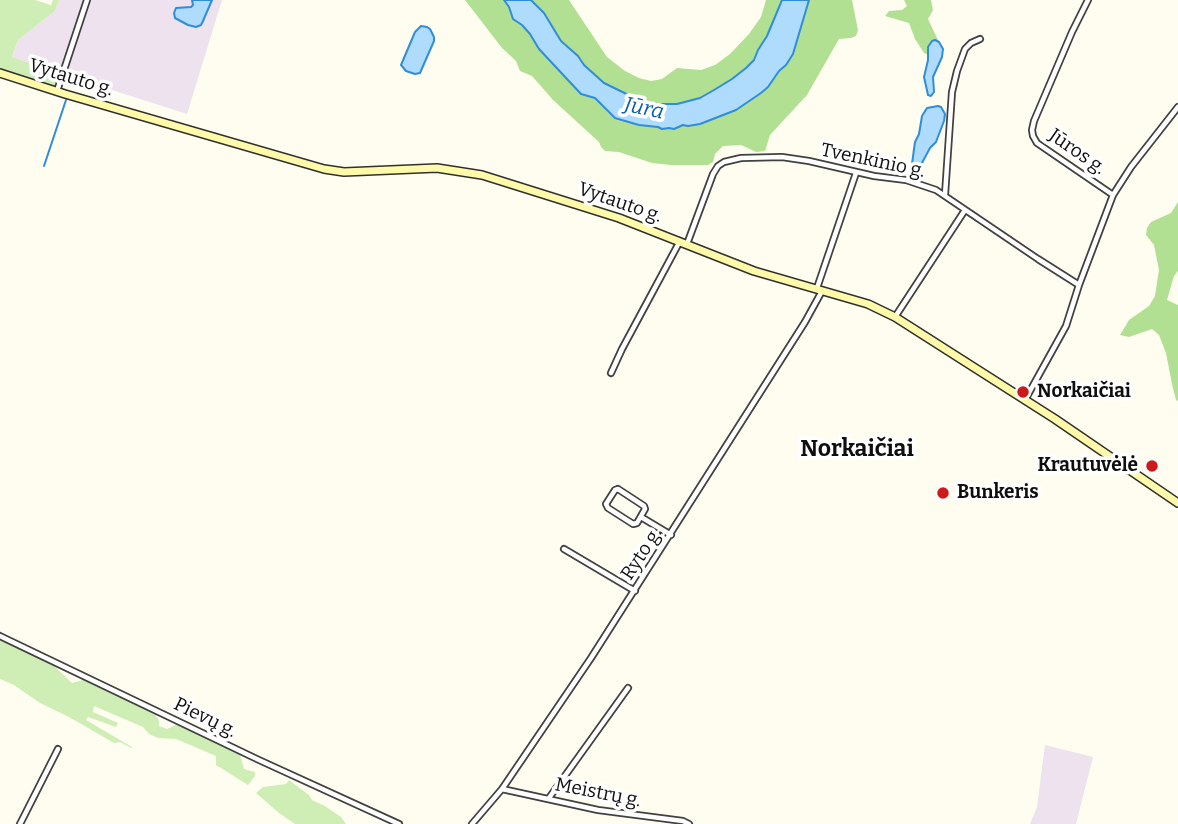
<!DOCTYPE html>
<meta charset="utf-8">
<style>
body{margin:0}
canvas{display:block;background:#fffdef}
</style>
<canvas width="1178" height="824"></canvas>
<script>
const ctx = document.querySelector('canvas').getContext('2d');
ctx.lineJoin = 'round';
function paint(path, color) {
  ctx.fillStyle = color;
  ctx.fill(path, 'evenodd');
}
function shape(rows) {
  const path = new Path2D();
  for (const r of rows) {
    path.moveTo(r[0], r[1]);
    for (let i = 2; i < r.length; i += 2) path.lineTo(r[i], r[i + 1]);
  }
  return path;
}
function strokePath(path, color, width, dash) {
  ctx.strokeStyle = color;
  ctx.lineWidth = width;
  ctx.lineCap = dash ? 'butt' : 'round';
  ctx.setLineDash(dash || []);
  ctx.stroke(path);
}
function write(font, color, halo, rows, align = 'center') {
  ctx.font = font + ' Bitter,serif';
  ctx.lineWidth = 7;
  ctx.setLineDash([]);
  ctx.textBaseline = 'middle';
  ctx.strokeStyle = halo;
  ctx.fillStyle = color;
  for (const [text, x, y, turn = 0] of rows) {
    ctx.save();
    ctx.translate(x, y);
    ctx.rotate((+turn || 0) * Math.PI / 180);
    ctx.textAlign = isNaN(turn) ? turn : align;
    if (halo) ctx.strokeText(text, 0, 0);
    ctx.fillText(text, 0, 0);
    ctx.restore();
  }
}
paint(shape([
 [59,0,222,0,187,114,12,58,18,40,55,11],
 [1045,745,1093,757,1076,824,1030,824,1037,807]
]), '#ede2ee');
paint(shape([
 [0,0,35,0,51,5,53,0,59,0,55,11,18,40,12,57,45,69,44,73,57,77,54,87,0,69],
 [0,639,50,662,72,683,83,680,155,714,159,721,159,726,167,729,178,724,240,755,244,769,255,772,255,776,248,785,216,765,216,756,176,739,158,738,149,734,143,727,94,706,93,712,118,723,116,727,88,717,86,720,132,747,131,748,120,742,114,743,69,717,40,703,14,685,0,679],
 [289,780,309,795,312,800,325,806,341,817,346,824,295,824,279,813,256,793,263,787,286,784]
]), '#cfeeb5');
paint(shape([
 [465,0,504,0,509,7,513,19,522,25,530,34,539,49,581,94,595,98,610,114,639,125,658,127,662,129,679,127,726,114,761,93,768,87,779,71,786,65,793,54,809,0,852,0,858,30,856,36,851,38,839,39,807,95,770,135,765,151,756,152,741,145,723,146,715,154,713,162,708,165,671,165,652,163,619,152,605,151,601,147,599,142,553,100,532,76,520,71,516,61,502,48],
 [531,0,569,0,607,57,625,71,639,78,651,81,662,79,677,68,701,70,715,65,730,54,749,34,761,17,766,0,782,0,767,36,758,50,754,60,746,68,732,79,714,90,700,98,677,104,657,104,641,101,604,83,584,65,578,56,561,41,544,13],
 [904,0,931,0,933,10,928,19,939,42,936,40,928,52,928,55,924,53,915,39,909,23,885,16,889,11,902,10,907,6],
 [1178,202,1178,271,1174,276,1167,300,1178,305,1178,401,1176,400,1172,384,1166,353,1159,335,1152,329,1129,337,1120,335,1129,320,1149,306,1155,296,1159,270,1154,245,1146,235,1147,228,1151,222,1171,213]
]), '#b2e093');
const water = shape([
 [192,0,212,0,203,21,201,25,196,27,188,25,175,18,174,13,176,8,191,7,193,5,192,0],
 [504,0,531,0,544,13,561,41,578,56,584,65,604,83,641,101,657,104,677,104,700,98,714,90,732,79,746,68,754,60,758,50,767,36,782,0,809,0,793,54,786,65,779,71,768,87,761,93,736,110,700,124,688,126,683,125,674,129,669,128,662,129,658,127,639,125,615,118,595,98,581,94,539,49,530,34,522,25,513,19,509,7,504,0],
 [421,26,427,27,430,29,434,37,434,41,420,73,415,74,406,71,401,65,415,32,421,26],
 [935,40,939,42,943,49,942,57,933,77,934,92,931,96,928,95,924,77,928,60,928,47,932,41,935,40],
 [938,106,941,107,945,114,944,121,936,142,930,148,915,176,911,172,914,149,915,142,919,134,922,116,927,108,938,106]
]);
paint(water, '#afdbfc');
strokePath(water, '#2f8dda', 2);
strokePath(shape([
 [44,166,66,100]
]), '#2f8dda', 2);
const minor = shape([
 [1088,0,1072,32,1034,121,1032,130,1033,136,1037,143,1113,195],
 [57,91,87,0],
 [945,195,952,92,957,71,965,49,971,43,980,39],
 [687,244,713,174,718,166,724,162,741,158,782,157,809,161,874,176,906,180,936,190,1038,259,1079,285],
 [817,288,856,173],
 [895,317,965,210],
 [611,373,622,349,680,241],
 [1025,400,1066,326,1079,285,1113,195,1131,167,1178,107],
 [618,489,644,506,645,509,637,523,633,524,608,508,606,504,615,490,618,489],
 [641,517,671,535],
 [564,549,635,591],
 [0,636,259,760,399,824],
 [502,789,598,810,683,821,689,824],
 [549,798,628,688],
 [20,824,58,749],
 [472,824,502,789,591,658,805,322,822,291]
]);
const secondary = shape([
 [0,73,65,94,324,169,344,172,437,168,482,175,619,218,754,271,868,304,895,317,1055,419,1178,503]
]);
strokePath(minor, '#414141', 8);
strokePath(secondary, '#303030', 10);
strokePath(minor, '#fff', 4.5);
strokePath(secondary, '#fffaaa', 7);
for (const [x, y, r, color] of [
 [1023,392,7,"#cc1919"],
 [1152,466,7,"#cc1919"],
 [943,493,7,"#cc1919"]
]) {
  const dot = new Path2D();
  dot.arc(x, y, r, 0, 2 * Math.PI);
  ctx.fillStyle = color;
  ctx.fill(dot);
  strokePath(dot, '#fff', 2.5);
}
write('19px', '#0e0e0e', '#fff', [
 ["Vytauto g.",71,78,17],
 ["Jūros g.",1077,152,35],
 ["Tvenkinio g.",873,161,12],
 ["Vytauto g.",620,203,19],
 ["Ryto g.",642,554,-57],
 ["Pievų g.",205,718,26],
 ["Meistrų g.",598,793,11]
]);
write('bold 19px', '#0e0e0e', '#fff', [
 ["Norkaičiai",1037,392],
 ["Krautuvėlė",1138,466,"right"],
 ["Bunkeris",957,493]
], 'left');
write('italic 21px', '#0b5eac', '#fff', [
 ["Jūra",644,109,12]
]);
write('bold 23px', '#0e0e0e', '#fff', [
 ["Norkaičiai",857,450]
]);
</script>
